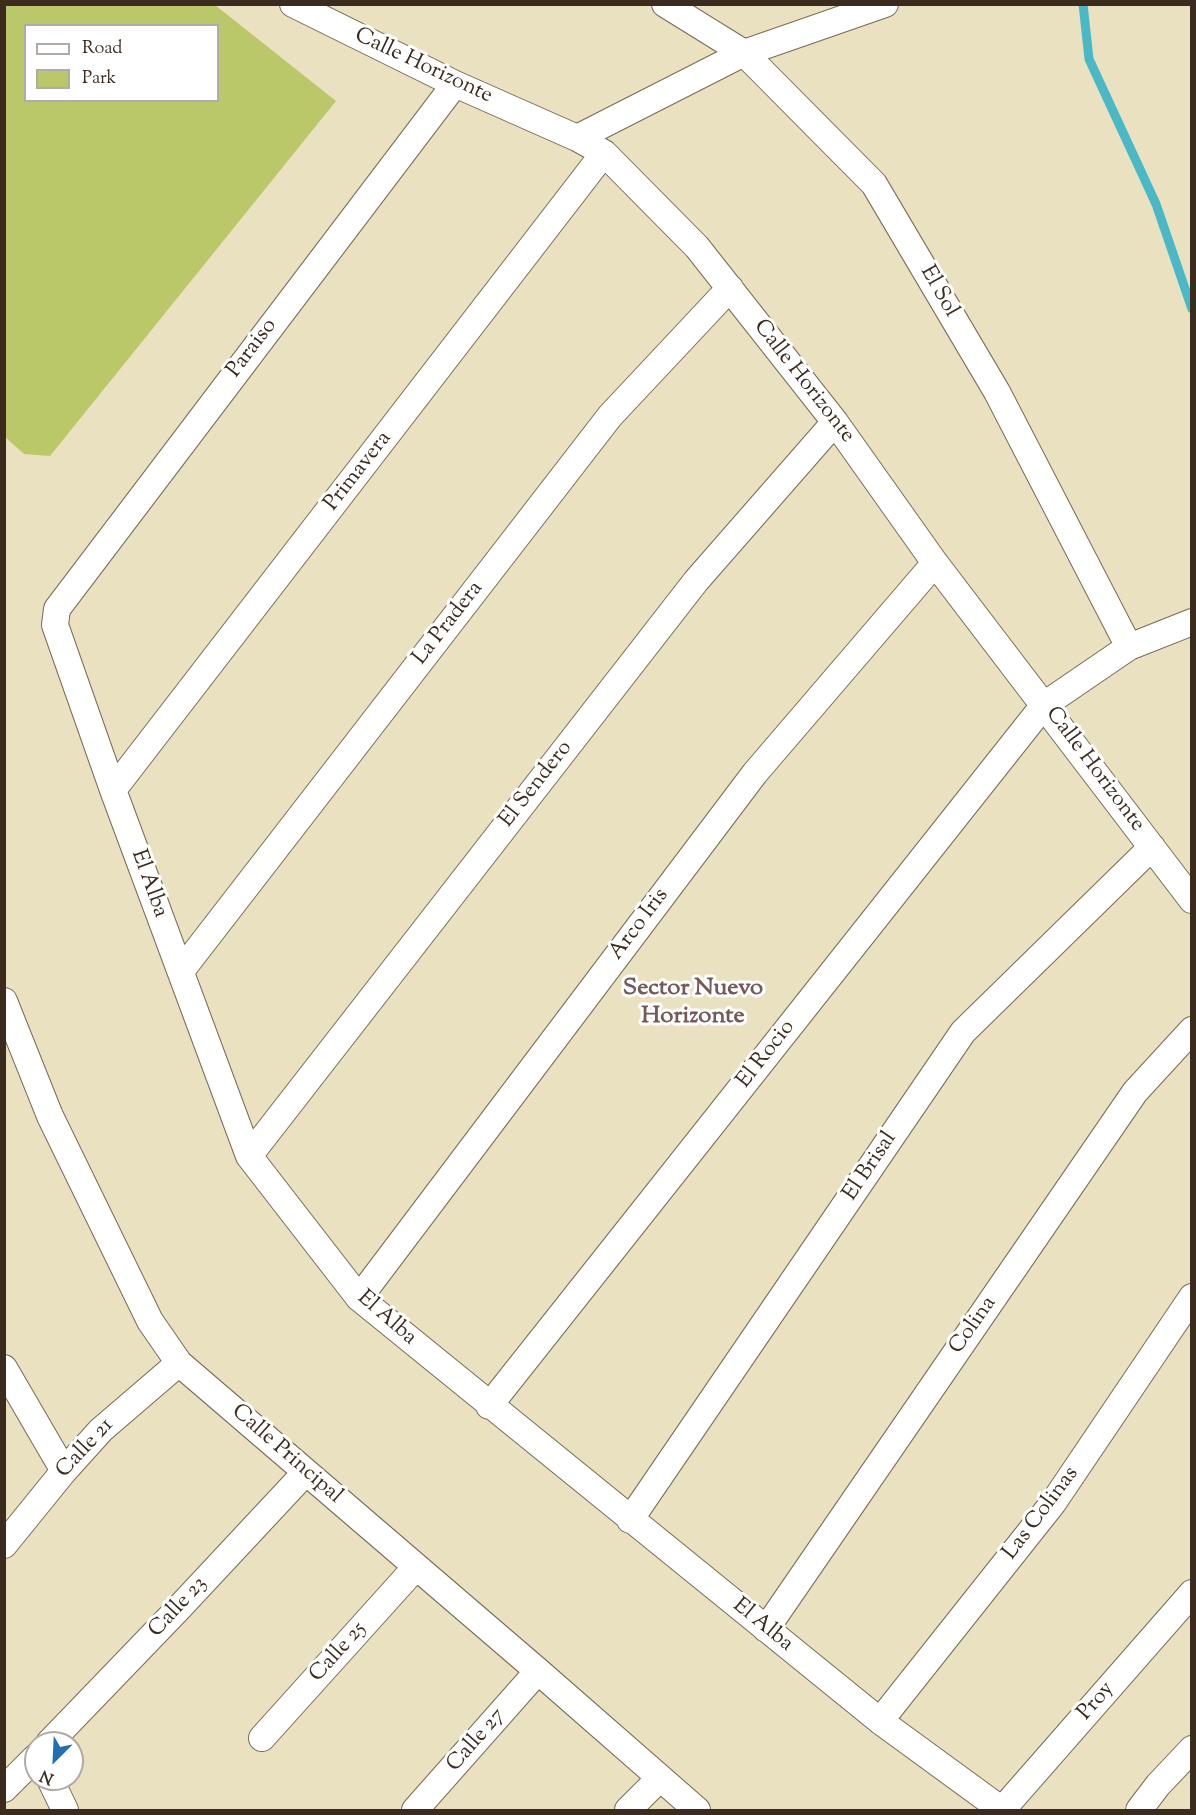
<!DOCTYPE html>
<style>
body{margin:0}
#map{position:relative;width:1196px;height:1815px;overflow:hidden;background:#eae1c0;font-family:"Sorts Mill Goudy",serif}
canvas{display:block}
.frame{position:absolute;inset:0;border:6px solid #3b2a1e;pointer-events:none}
.legend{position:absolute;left:24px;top:24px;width:195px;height:78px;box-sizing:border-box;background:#fff;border:2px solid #b1aaa5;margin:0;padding:8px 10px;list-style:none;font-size:18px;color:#3b2a1e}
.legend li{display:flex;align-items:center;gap:12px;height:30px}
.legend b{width:30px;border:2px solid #b1aaa5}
.north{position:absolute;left:24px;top:1731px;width:60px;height:60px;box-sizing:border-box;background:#fff;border:2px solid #b1aaa5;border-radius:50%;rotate:204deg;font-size:16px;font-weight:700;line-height:24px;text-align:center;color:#3b2a1e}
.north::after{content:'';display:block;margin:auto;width:21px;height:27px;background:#1f6fb2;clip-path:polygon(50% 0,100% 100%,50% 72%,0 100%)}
</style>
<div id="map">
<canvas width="1196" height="1815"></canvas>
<div class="frame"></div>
<ul class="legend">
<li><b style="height:8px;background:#fff"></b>Road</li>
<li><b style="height:16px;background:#bbc869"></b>Park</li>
</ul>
<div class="north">N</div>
</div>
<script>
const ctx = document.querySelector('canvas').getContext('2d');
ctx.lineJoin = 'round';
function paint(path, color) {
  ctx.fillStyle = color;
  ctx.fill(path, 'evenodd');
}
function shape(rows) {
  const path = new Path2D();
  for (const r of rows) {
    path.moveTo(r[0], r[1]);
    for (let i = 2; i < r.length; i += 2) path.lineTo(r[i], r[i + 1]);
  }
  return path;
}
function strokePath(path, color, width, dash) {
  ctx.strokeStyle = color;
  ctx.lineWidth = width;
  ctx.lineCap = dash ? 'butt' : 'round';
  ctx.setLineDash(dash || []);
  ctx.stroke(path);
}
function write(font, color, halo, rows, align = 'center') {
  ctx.font = font + ' "Sorts Mill Goudy",serif';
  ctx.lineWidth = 6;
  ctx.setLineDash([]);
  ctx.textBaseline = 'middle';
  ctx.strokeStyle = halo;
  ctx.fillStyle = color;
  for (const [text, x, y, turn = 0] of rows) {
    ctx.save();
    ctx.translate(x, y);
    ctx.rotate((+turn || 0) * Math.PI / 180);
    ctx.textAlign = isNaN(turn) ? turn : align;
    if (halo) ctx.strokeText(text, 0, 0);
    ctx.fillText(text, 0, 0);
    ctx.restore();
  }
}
paint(shape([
 [5,4,215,5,336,101,50,456,24,454,5,437],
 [26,26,218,26,218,100,26,100]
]), '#bbc869');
strokePath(shape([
 [1083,4,1089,59,1156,204,1192,309]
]), '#4bb9c5', 9);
const street = shape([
 [293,4,455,84,577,138,604,153,697,247,835,422,935,563,1192,900],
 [665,4,744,53,874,184,997,392,1129,647],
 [455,84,57,609,55,625,113,790,249,1156,359,1298,880,1721,1002,1810],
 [577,138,744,53,885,4],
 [113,790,604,153],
 [181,971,610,416,730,288],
 [4,1001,50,1116,150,1321,179,1363,538,1671,697,1810],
 [249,1156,696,581,835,422],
 [359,1298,755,773,935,563],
 [4,1368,64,1471],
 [489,1406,1044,705,1129,647,1192,622],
 [630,1520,963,1032,1152,847],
 [4,1545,64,1471,101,1430,179,1363],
 [766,1629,1135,1092,1192,1030],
 [880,1721,1053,1503,1192,1297],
 [262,1738,416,1567],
 [49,1743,179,1608,306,1472],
 [50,1779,65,1810],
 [4,1789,36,1757],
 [415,1810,538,1671],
 [628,1810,660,1778],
 [1002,1810,1192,1593],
 [1139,1810,1158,1785,1192,1749]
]);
strokePath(street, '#786a57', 28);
strokePath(street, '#fff', 26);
write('22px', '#3b2a1e', '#fff', [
 ["Calle Horizonte",423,67,25],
 ["El Sol",938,292,60],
 ["Paraiso",253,349,-53],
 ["Calle Horizonte",803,382,52],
 ["Primavera",359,472,-52],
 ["La Pradera",449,624,-52],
 ["Calle Horizonte",1094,770,53],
 ["El Sendero",537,785,-52],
 ["El Alba",148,884,70],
 ["Arco Iris",640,925,-53],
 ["El Rocio",767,1055,-52],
 ["El Brisal",871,1167,-56],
 ["El Alba",386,1319,41],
 ["Colina",974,1326,-55],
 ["Calle 21",86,1449,-47],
 ["Calle Principal",286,1455,41],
 ["Las Colinas",1042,1514,-53],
 ["Calle 23",179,1608,-47],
 ["El Alba",762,1626,39],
 ["Calle 25",339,1653,-48],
 ["Proy",1097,1702,-49],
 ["Calle 27",477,1741,-49]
]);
write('bold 24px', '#755858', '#fff', [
 ["Sector Nuevo",693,990],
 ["Horizonte",693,1018]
]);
</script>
